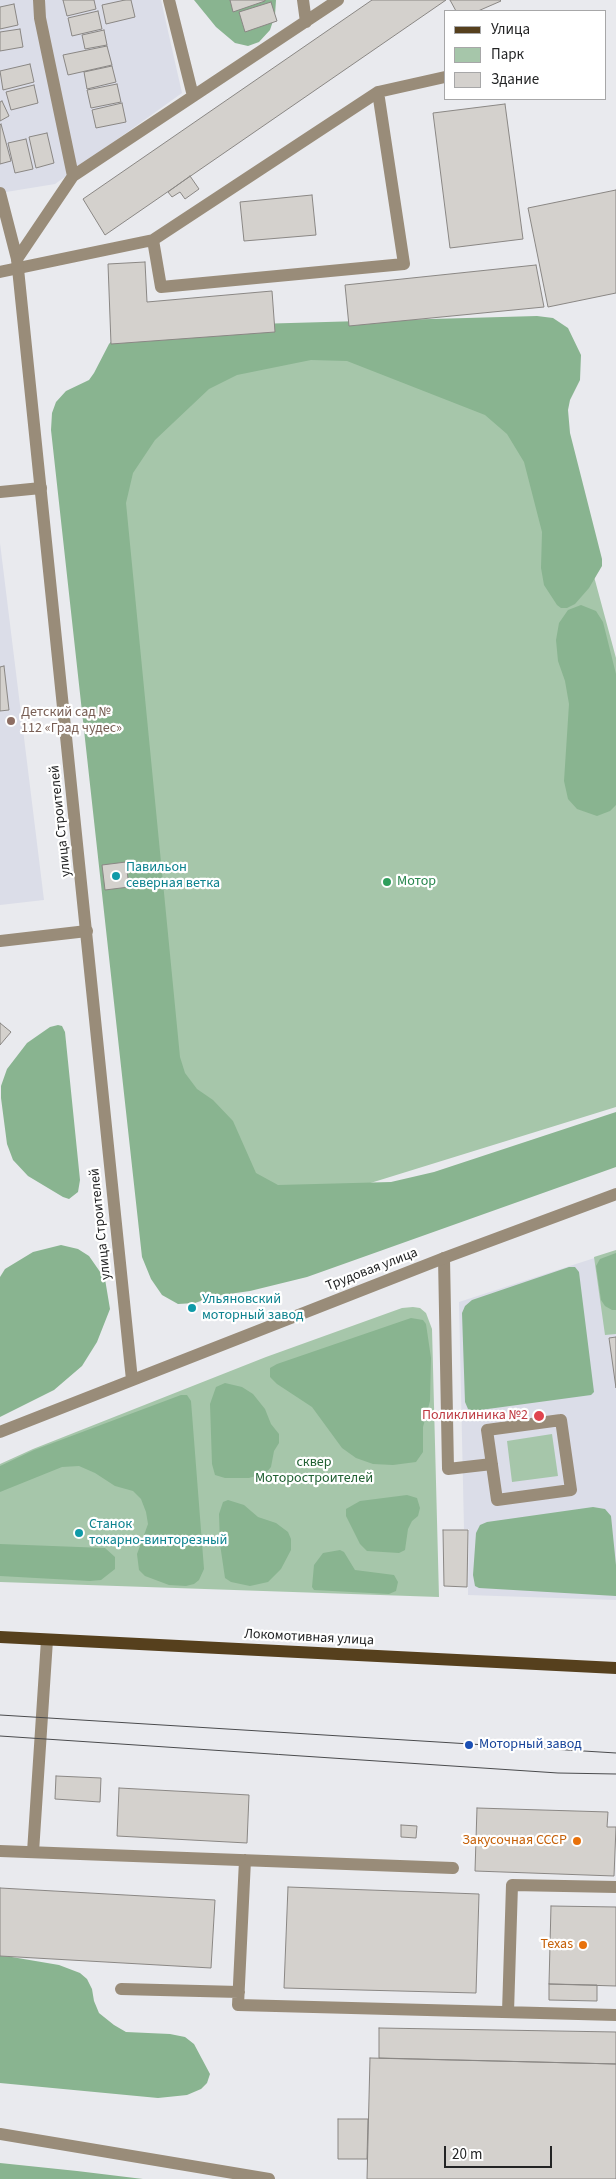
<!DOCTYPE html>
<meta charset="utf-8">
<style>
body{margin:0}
#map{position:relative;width:616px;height:2179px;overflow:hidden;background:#e9eaee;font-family:"Source Sans 3",sans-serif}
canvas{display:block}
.legend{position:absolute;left:444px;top:10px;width:162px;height:90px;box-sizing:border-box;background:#fff;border:1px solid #a7a7a8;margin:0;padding:6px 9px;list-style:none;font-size:15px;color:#232425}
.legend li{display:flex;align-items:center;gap:10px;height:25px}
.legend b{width:25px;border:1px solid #a7a7a8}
.scale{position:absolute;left:444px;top:2146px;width:108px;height:22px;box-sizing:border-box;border:2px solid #232425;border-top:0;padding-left:6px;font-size:15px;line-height:18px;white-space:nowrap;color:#232425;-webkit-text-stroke:4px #fff;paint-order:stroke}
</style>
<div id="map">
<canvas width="616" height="2179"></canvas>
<ul class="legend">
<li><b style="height:6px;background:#56401d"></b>Улица</li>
<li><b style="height:14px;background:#a6c6aa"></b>Парк</li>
<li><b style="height:14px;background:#d4d1cd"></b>Здание</li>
</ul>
<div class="scale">20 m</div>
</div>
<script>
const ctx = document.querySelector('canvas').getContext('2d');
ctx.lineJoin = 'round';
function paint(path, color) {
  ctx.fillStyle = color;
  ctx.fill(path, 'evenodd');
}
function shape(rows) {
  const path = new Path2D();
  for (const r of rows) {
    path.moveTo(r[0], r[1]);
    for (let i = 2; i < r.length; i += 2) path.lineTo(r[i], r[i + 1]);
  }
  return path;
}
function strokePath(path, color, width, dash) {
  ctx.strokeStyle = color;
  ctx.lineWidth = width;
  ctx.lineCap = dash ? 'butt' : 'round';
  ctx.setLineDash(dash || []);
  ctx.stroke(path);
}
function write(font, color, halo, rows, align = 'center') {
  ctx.font = font + ' "Source Sans 3",sans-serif';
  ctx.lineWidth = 4.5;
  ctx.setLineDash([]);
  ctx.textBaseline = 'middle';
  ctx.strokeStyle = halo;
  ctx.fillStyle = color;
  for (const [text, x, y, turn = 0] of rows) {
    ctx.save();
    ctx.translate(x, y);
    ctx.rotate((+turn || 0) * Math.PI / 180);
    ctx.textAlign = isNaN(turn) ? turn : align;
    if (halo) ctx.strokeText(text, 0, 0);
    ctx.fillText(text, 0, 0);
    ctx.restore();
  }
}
paint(shape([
 [0,0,161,0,182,93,55,184,0,193],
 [0,543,44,900,0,905],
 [616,1251,616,1600,468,1595,469,1529,464,1529,459,1302]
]), '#dbdde8');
paint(shape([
 [328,349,545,395,616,658,616,1107,280,1211,194,1207,107,427,154,371],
 [616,1250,616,1334,605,1335,594,1257],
 [413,1307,420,1308,426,1313,432,1329,439,1597,0,1582,0,1464,33,1449,266,1357,402,1308],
 [552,1434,558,1476,512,1482,507,1441]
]), '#a6c6aa');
paint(shape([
 [194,0,276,0,275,15,270,30,259,42,248,46,235,43,216,27],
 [537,316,553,318,568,328,581,355,580,380,570,400,568,410,570,433,602,559,602,566,589,588,575,604,567,608,561,608,557,605,544,585,541,568,542,532,524,462,507,434,485,415,347,361,311,360,237,375,209,389,155,440,133,473,126,503,180,1057,185,1073,197,1089,213,1100,233,1121,256,1173,278,1185,391,1182,434,1172,616,1112,616,1167,307,1277,250,1291,215,1296,195,1303,178,1304,162,1295,151,1279,142,1257,51,430,52,413,56,402,66,391,89,380,94,373,109,344,116,336,150,327],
 [581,605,596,611,603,622,616,674,616,805,610,811,597,816,577,809,568,799,564,781,569,704,565,681,558,661,556,640,559,623,568,610],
 [58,1025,62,1026,65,1032,80,1180,78,1192,69,1199,63,1197,28,1176,13,1160,7,1144,1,1098,1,1086,7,1069,27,1043,50,1027],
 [61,1245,78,1249,89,1256,105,1279,110,1309,97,1342,82,1366,54,1390,0,1417,0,1277,5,1269,33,1252],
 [616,1253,616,1310,612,1310,605,1306,601,1300,596,1266,600,1259],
 [569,1267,575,1267,579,1272,594,1392,591,1395,473,1411,468,1409,465,1402,462,1313,465,1306,472,1300],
 [411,1318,423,1320,426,1324,431,1358,430,1401,423,1427,423,1452,416,1462,393,1465,373,1464,356,1458,342,1448,312,1407,277,1384,270,1377,270,1368,277,1364],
 [225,1383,242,1387,253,1394,265,1409,271,1424,279,1434,279,1443,274,1451,271,1467,266,1473,249,1478,225,1478,215,1475,212,1464,210,1404,216,1387],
 [181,1395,187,1395,191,1401,204,1569,199,1580,194,1584,186,1586,169,1585,145,1576,139,1570,137,1554,148,1524,146,1512,141,1499,133,1491,115,1486,95,1473,79,1466,62,1467,0,1492,0,1466,34,1450],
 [407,1495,417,1498,420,1508,418,1516,412,1521,408,1529,405,1550,399,1553,367,1551,360,1544,346,1516,346,1509,360,1501],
 [228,1500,244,1505,258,1517,276,1523,288,1532,291,1539,291,1550,281,1569,268,1582,250,1586,231,1582,225,1578,220,1544,219,1514,223,1502],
 [593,1507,605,1509,611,1516,616,1565,616,1596,479,1588,475,1586,473,1575,476,1533,480,1525,487,1522],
 [0,1544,105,1548,115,1557,115,1569,101,1580,90,1581,0,1576],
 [340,1550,344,1552,355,1570,394,1575,398,1582,396,1591,389,1594,314,1590,312,1587,314,1565,323,1553],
 [0,1955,59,1965,80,1973,87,1979,92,1989,94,2001,99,2013,114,2025,126,2032,170,2034,185,2037,194,2044,210,2074,207,2083,201,2089,187,2095,158,2098,0,2083],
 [0,2163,77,2171,143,2179,0,2179]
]), '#89b490');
const building = shape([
 [63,0,94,0,96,9,67,16,63,0],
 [125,0,131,0,135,17,106,24,102,5,125,0],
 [230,0,265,0,265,1,233,12,230,0],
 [372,0,446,0,105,235,83,199,372,0],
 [450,0,500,0,501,1,478,11,456,11,450,0],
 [271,2,277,21,245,32,239,12,271,2],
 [14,4,18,25,0,29,0,7,14,4],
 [98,11,102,29,72,36,68,18,98,11],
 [20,29,23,47,0,51,0,32,20,29],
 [104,30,107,45,85,49,82,35,104,30],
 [107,46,112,65,68,75,63,55,107,46],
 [30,64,34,82,3,90,0,71,30,64],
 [112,66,116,82,87,89,84,72,112,66],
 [117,84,121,102,91,108,87,90,117,84],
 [34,85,38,103,11,110,6,92,34,85],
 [2,101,9,116,0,121,0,102,2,101],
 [122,103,126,122,96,128,92,110,122,103],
 [505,104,523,239,450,248,433,113,505,104],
 [1,124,11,161,0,164,0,125,1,124],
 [47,133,54,163,36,168,29,137,47,133],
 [26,139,33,169,15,173,8,143,26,139],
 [190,176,199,189,185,199,180,192,172,197,168,192,190,176],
 [616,190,616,293,548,307,528,208,616,190],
 [312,195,316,235,244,241,240,202,312,195],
 [145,262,147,302,272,291,275,332,111,344,108,264,145,262],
 [536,265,544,307,349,326,345,285,536,265],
 [4,666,9,710,0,711,0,667,4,666],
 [126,862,129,887,105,890,102,865,126,862],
 [0,1023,11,1032,0,1045,0,1023],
 [616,1337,616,1388,609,1338,616,1337],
 [443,1530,468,1530,467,1587,444,1586,443,1530],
 [56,1776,101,1778,100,1802,55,1799,56,1776],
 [119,1788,249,1795,247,1843,117,1836,119,1788],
 [477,1808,608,1812,607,1827,616,1827,614,1876,475,1871,477,1808],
 [401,1825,417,1826,416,1838,401,1837,401,1825],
 [288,1887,479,1894,476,1993,284,1988,288,1887],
 [0,1888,215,1900,211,1968,0,1956,0,1888],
 [551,1906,616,1907,616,1986,549,1984,551,1906],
 [549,1984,597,1985,597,2001,549,2000,549,1984],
 [379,2028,616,2032,616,2064,379,2058,379,2028],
 [370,2058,616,2064,616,2179,367,2179,370,2058],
 [338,2119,368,2119,367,2159,338,2159,338,2119]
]);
paint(building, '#d4d1cd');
strokePath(building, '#8a8784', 1);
strokePath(shape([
 [39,0,40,18,73,176],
 [169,0,193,96],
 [303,0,306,22],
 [0,193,17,259],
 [153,240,161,287,404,264,378,92],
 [17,259,73,176,338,0],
 [0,272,153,240,378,92,445,77],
 [0,492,41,488],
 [0,941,87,931],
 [444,1258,448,1469,492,1464],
 [561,1420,571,1490,497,1500,487,1430,561,1420],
 [0,1851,453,1868],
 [33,1852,47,1640],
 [245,1860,238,2005,616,2015],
 [121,1989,239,1992],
 [508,2012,512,1885,616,1887],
 [0,2134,269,2179]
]), '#998c79', 12);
strokePath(shape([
 [17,259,132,1380],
 [0,1432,444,1258,616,1194]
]), '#998c79', 12);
strokePath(shape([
 [0,1637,616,1668]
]), '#56401d', 12);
strokePath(shape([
 [0,1715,616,1753],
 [0,1736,558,1773,616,1774]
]), '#4a4b4d', 1);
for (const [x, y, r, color] of [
 [11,721,5,"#8d6e63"],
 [116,876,5,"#0f9aa8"],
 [387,882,5,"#2e9e5b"],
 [192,1308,5,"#0f9aa8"],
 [539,1416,6,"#e0444e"],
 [79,1533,5,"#0f9aa8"],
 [469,1745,5,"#1a4fb4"],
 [577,1841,5,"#e8710a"],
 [583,1945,5,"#e8710a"]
]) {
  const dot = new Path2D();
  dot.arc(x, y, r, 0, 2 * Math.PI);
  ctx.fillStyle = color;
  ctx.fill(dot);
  strokePath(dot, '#fff', 2);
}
write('14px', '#785e54', '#fff', [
 ["Детский сад №",21,713],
 ["112 «Град чудес»",21,729]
], 'left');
write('14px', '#232425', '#fff', [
 ["улица Строителей",61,821,-96],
 ["улица Строителей",101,1224,-96],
 ["Трудовая улица",372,1270,-21],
 ["Локомотивная улица",309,1638,3]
]);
write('14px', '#0d838f', '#fff', [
 ["Павильон",126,868],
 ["северная ветка",126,884],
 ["Ульяновский",202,1300],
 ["моторный завод",202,1316],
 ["Станок",89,1525],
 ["токарно-винторезный",89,1541]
], 'left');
write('14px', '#27864d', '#fff', [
 ["Мотор",397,882]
], 'left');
write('14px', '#be3a42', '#fff', [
 ["Поликлиника №2",528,1416]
], 'right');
write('14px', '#206032', '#fff', [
 ["сквер",314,1463],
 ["Моторостроителей",314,1479]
]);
write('14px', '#164399', '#fff', [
 ["Моторный завод",479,1745]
], 'left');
write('14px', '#c56008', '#fff', [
 ["Закусочная СССР",567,1841],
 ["Texas",573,1945]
], 'right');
</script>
